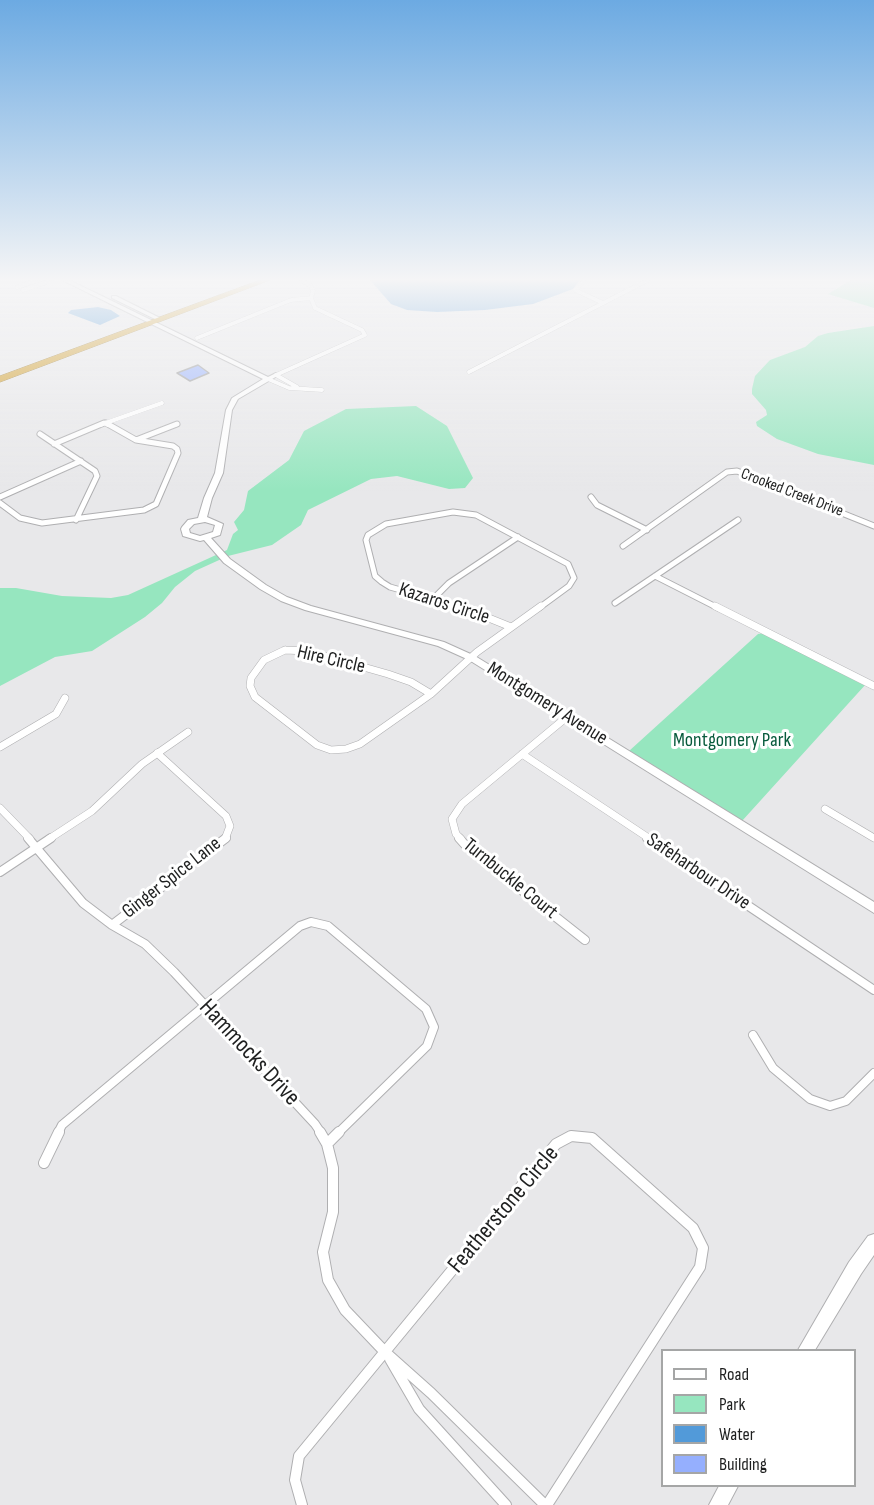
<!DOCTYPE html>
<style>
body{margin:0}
#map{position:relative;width:874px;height:1505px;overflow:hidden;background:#e8e8ea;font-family:"Sofia Sans Condensed",sans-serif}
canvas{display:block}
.legend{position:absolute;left:661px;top:1349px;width:195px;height:138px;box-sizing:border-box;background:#fff;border:2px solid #a5a6a6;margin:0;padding:8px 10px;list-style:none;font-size:18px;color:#1f2020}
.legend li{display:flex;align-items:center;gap:12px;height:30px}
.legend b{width:30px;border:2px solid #a5a6a6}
</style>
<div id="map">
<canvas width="874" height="1505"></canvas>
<ul class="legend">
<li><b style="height:8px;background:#fff"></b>Road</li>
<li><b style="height:16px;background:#96e6bf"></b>Park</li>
<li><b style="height:16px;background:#529ad9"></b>Water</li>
<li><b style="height:16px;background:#95affe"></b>Building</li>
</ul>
</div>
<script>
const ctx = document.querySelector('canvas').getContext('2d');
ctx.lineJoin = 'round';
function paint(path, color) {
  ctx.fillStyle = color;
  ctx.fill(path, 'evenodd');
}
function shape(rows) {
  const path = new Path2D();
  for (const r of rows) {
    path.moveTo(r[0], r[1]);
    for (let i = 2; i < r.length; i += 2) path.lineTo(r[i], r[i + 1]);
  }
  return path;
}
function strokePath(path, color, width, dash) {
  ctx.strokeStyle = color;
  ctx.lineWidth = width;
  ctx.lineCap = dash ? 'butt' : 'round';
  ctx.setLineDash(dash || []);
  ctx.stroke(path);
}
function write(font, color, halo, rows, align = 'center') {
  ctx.font = font + ' "Sofia Sans Condensed",sans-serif';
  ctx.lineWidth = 6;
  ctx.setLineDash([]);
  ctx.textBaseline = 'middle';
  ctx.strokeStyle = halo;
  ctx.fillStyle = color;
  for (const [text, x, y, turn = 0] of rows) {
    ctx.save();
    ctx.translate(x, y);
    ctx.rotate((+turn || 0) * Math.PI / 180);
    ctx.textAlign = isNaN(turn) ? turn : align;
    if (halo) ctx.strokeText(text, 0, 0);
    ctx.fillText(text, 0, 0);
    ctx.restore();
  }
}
paint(shape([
 [851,280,874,280,874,308,828,294],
 [874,326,874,465,818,454,777,439,757,426,756,422,767,415,766,410,752,394,752,389,755,376,770,360,805,347,818,336,828,333],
 [416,406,447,426,473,478,465,488,449,489,397,476,371,479,308,510,301,525,272,545,228,556,195,571,175,587,162,603,145,617,92,651,55,657,0,686,0,588,16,588,62,596,111,598,128,595,227,550,233,534,238,530,234,522,244,510,248,491,289,460,304,431,346,409],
 [764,633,866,684,742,821,629,751,758,634]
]), '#96e6bf');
paint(shape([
 [370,280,580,280,573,289,533,304,485,310,437,312,407,310,391,304],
 [98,307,111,310,120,316,100,325,68,313,71,310]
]), '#529ad9');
const building = shape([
 [198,365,209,373,190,381,177,373,198,365]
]);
paint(building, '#95affe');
strokePath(building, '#98999a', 1.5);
const streetFar4 = shape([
 [585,280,575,290,603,303],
 [17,287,38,280],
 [23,290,53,280],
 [197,338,291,300,311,298],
 [469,372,648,280],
 [276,375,365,335,362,330,315,308,311,298,313,291,311,286,301,280],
 [276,375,297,387],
 [268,379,289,388,322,390],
 [105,423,108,425],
 [100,425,162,403],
 [175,425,177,424]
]);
const streetFar3 = shape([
 [40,434,95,471,97,476,76,520],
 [136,440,177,424],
 [54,444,104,423],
 [0,497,81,461],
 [591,497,597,505,647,530],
 [0,503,20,518,42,523,144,510,156,504,178,453,177,449,173,446,136,440,106,423],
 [623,546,727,472,737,471,874,526],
 [655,576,718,608],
 [434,598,449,583,518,537],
 [615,603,738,520],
 [464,608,390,587,382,582,375,576,366,540,368,535,386,524,453,512,476,515,568,564,574,578,569,586,539,608]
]);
const streetFar2 = shape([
 [459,606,511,627],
 [715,606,874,686],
 [285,650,307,651,388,674,411,682,431,694,360,744,346,749,331,750,317,745,255,697,250,686,251,678,264,660,285,650],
 [431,694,477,652,541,606],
 [0,747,56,714,65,698],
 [157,753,226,816,230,826,225,839],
 [522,754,650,839],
 [0,808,30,839],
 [825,809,874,838],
 [49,839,92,811,142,764,188,732],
 [461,839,456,834,452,819,462,804,568,716]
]);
const streetFar1 = shape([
 [28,838,83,903,112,925,145,944,174,972,315,1124,321,1133],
 [459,838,467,847,585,940],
 [647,838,874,990],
 [0,872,51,838],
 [112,925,226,838],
 [753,1035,773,1068,810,1099,830,1106,846,1101,874,1073],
 [58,1133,62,1125,300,926,311,922,328,926,426,1009,434,1027,427,1046,338,1133]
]);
const street = shape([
 [320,1132,327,1144,333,1168,333,1212,323,1252,328,1280,345,1310,385,1352,431,1393,545,1505],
 [327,1144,339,1132],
 [44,1163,59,1132],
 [390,1359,419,1409,506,1505],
 [302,1505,295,1480,299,1456,556,1144,571,1136,592,1138,693,1228,703,1248,700,1267,547,1505]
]);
const secondary = shape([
 [62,280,69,280,268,377,276,373,279,375,238,399,232,410,223,473,212,498,207,517,223,524,220,535,211,538,230,559,266,585,287,597,311,606,444,642,475,656,874,902,874,913,469,660,438,646,305,610,281,601,260,589,224,563,204,540,200,541,183,536,181,529,182,527,188,520,198,518,204,498,215,473,226,410,232,398,263,379,62,280],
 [205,522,215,525,213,532,200,536,190,533,189,529,194,524,205,522],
 [112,296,116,296,162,319,157,320,112,298,112,296],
 [874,1234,874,1255,861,1274,815,1350,798,1350,849,1262,868,1236,874,1234],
 [719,1486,738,1486,728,1505,709,1505,719,1486]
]);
const highway = shape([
 [260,280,270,280,0,382,0,376,260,280]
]);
strokePath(streetFar4, '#afafb1', 4.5);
strokePath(streetFar3, '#afafb1', 7);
strokePath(streetFar2, '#afafb1', 8);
strokePath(streetFar1, '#afafb1', 10);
strokePath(street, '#afafb1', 12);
strokePath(secondary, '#afafb1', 2);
strokePath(highway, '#916f21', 1);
strokePath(streetFar4, '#fff', 4);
strokePath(streetFar3, '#fff', 5);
strokePath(streetFar2, '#fff', 7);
strokePath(streetFar1, '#fff', 8);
strokePath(street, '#fff', 10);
paint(secondary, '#fff');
paint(highway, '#cf9a22');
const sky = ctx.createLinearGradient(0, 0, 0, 491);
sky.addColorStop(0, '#6caae2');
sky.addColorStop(0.57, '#f5f5f6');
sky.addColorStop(1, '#f5f5f600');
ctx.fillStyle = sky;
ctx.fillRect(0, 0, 874, 491);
write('16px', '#1f2020', '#fff', [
 ["Crooked Creek Drive",792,493,21]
]);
write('20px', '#1f2020', '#fff', [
 ["Kazaros Circle",444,604,18],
 ["Hire Circle",331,660,13],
 ["Montgomery Avenue",547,704,32],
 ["Safeharbour Drive",698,872,34],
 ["Ginger Spice Lane",172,878,-38],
 ["Turnbuckle Court",510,879,39]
]);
write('20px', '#085b3d', '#fff', [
 ["Montgomery Park",732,741]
]);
write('24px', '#1f2020', '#fff', [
 ["Hammocks Drive",249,1053,47],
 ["Featherstone Circle",504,1210,-50]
]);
</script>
